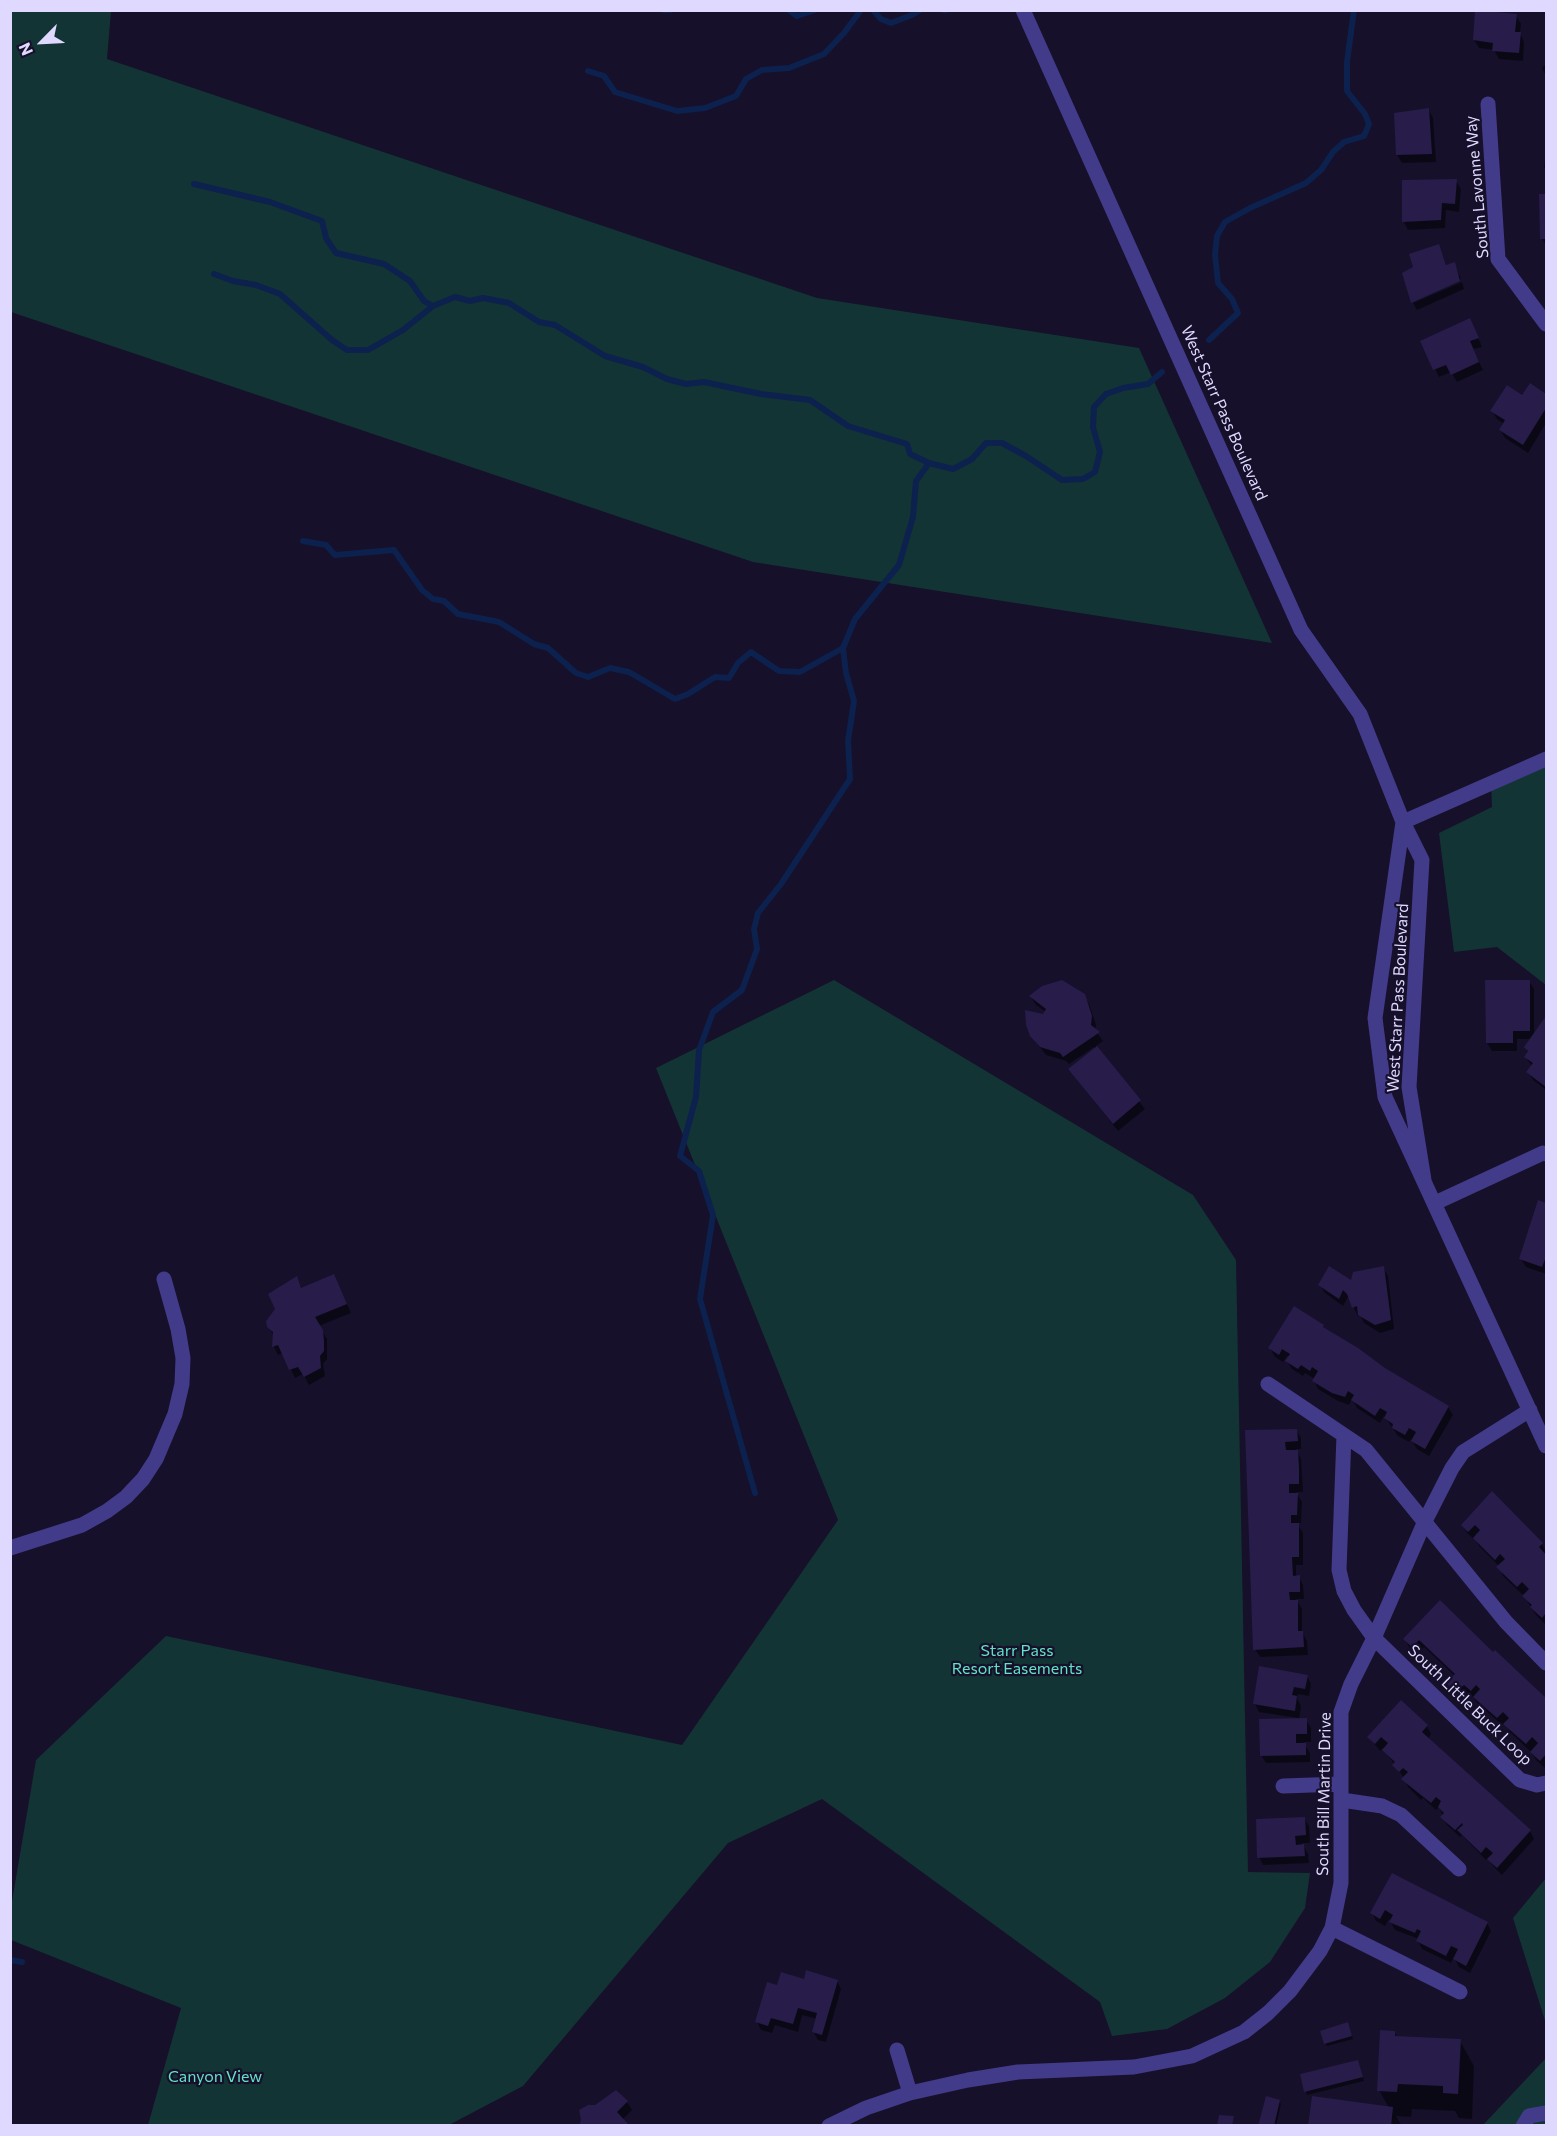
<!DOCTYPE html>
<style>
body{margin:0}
#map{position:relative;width:1557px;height:2136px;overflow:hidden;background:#16102a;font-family:Commissioner,sans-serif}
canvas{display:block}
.frame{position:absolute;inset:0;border:12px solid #dfd9ff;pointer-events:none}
.north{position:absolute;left:12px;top:12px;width:60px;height:60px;-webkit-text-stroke:4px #16102a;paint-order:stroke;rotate:246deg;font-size:16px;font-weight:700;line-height:24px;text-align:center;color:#dfd9ff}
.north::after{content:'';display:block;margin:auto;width:21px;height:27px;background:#dfd9ff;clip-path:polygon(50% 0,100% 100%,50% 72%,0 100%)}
</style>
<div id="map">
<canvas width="1557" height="2136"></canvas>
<div class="frame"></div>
<div class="north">N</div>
</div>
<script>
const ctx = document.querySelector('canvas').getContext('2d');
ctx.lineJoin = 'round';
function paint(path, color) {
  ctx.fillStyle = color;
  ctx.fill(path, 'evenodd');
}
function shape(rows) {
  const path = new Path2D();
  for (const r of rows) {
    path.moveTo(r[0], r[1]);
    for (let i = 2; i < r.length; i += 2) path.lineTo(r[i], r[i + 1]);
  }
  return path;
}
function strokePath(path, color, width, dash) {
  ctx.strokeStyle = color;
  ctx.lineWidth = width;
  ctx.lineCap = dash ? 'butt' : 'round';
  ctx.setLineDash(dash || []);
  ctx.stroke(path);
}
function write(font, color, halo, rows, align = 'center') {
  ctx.font = font + ' Commissioner,sans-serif';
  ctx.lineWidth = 4.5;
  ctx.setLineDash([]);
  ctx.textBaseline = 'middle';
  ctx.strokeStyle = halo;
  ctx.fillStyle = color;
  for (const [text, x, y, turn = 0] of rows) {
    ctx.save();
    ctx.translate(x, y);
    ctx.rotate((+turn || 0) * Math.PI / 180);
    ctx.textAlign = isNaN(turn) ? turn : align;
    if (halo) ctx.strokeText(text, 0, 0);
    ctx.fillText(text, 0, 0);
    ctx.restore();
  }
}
paint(shape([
 [11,10,111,11,107,59,817,298,1139,348,1272,643,753,562,11,312],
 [1546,759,1546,985,1497,947,1454,952,1439,833,1492,807,1491,783],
 [834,980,1193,1195,1236,1260,1248,1872,1310,1873,1305,1908,1270,1962,1225,1998,1167,2029,1112,2036,1100,2002,822,1799,728,1843,523,2086,449,2125,148,2125,181,2008,11,1940,11,1907,36,1760,166,1636,682,1745,838,1520,656,1068],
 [1546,1878,1546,2024,1513,1918],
 [1546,2058,1546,2125,1483,2125]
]), '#133434');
paint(shape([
 [1516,16,1521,24,1520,33,1524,42,1523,61,1499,59,1494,50,1479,48,1474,40],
 [1546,64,1546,76,1542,68],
 [1429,110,1433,118,1436,162,1402,163,1397,155,1395,114],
 [1546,153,1546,171,1544,167],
 [1456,181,1461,189,1459,212,1446,210,1445,228,1408,230,1404,222],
 [1541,195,1546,196,1546,246,1542,238],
 [1439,246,1447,266,1454,264,1461,279,1412,300,1415,268],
 [1462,282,1464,289,1417,310,1413,303],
 [1474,328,1482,347,1473,349,1483,370,1457,382,1451,372,1439,377,1422,341],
 [1530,386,1546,396,1546,423,1528,453,1505,438,1500,430,1504,424,1497,419,1492,411,1523,397],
 [1487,981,1529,981,1534,989,1534,1036,1546,1018,1546,1090,1533,1080,1528,1072,1532,1066,1525,1057,1528,1053,1526,1047,1532,1039,1517,1039,1517,1051,1492,1051,1487,1043],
 [1084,995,1089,1004,1096,1025,1095,1030,1103,1041,1096,1046,1145,1109,1118,1131,1075,1077,1095,1049,1094,1047,1069,1064,1066,1061,1046,1055,1031,1036,1046,1012,1036,1005,1031,997],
 [1539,1202,1546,1205,1546,1274,1526,1267,1521,1259],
 [1383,1268,1388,1276,1394,1329,1380,1333,1364,1323,1360,1315,1358,1316,1348,1297,1343,1306,1325,1293,1320,1285,1352,1282],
 [297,1279,302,1289,338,1284,351,1313,319,1326,327,1339,327,1359,323,1364,325,1376,309,1385,303,1374,295,1378,283,1353,278,1355,274,1347,274,1336,269,1327],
 [1323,1326,1325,1330,1385,1369,1448,1407,1453,1415,1429,1456,1417,1449,1411,1439,1409,1442,1398,1436,1384,1416,1380,1423,1357,1408,1352,1399,1349,1405,1338,1401,1318,1389,1314,1381,1315,1379,1305,1373,1303,1376,1292,1369,1287,1361,1289,1358,1287,1356,1283,1362,1275,1357,1270,1348],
 [1296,1430,1301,1438,1301,1449,1296,1449,1301,1459,1303,1492,1296,1492,1302,1502,1301,1523,1297,1523,1303,1533,1303,1565,1296,1565,1296,1577,1299,1577,1303,1585,1304,1599,1296,1599,1302,1609,1302,1632,1307,1641,1308,1655,1260,1657,1255,1649,1247,1432],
 [1492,1493,1542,1544,1546,1552,1544,1554,1546,1557,1546,1625,1536,1615,1524,1596,1503,1576,1499,1566,1479,1546,1475,1538,1474,1539,1467,1533,1462,1525],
 [1440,1603,1493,1654,1495,1652,1546,1700,1545,1768,1536,1760,1531,1752,1510,1732,1505,1723,1502,1725,1479,1705,1469,1692,1461,1699,1453,1691,1448,1683,1455,1676,1424,1647,1417,1654,1409,1647,1405,1639],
 [1307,1676,1311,1684,1309,1696,1298,1694,1297,1698,1301,1706,1299,1720,1306,1720,1311,1728,1311,1742,1303,1742,1310,1753,1310,1762,1266,1763,1261,1755,1298,1718,1259,1712,1255,1704],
 [1427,1726,1431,1734,1428,1739,1530,1831,1534,1839,1502,1875,1494,1867,1488,1858,1486,1860,1462,1835,1460,1837,1447,1825,1439,1807,1436,1810,1423,1798,1421,1800,1408,1787,1404,1778,1383,1748,1380,1751,1369,1737],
 [1304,1818,1309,1826,1310,1843,1302,1843,1308,1854,1309,1863,1263,1865,1259,1857],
 [1392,1875,1487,1923,1491,1931,1470,1973,1459,1967,1454,1957,1451,1963,1422,1949,1418,1941,1419,1939,1395,1930,1389,1919,1385,1926,1376,1921,1372,1913],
 [805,1980,837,1981,841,1989,826,2042,818,2040,813,2031,817,2019,802,2015,798,2032,775,2025,772,2033,761,2030,757,2022,778,1987],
 [1348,2024,1353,2039,1327,2046,1325,2043],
 [1394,2032,1397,2037,1460,2041,1474,2066,1472,2119,1459,2118,1455,2111,1412,2109,1411,2117,1396,2116,1402,2126,1309,2126,1389,2108,1379,2090],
 [1358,2062,1364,2081,1307,2095,1301,2076],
 [1279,2101,1281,2104,1276,2126,1259,2126],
 [627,2102,632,2110,622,2120,580,2126]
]), '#0007');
strokePath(shape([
 [664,10,670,10],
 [789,10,797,16,815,10],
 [873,10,881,19,891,23,912,15,920,10],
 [944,10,946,10],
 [588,71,604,76,615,92,677,111,705,108,736,96,746,79,762,70,789,68,824,54,844,33,861,10],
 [194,184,270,202,322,221,326,238,336,253,384,264,410,281,424,301,433,306,455,297,470,301,483,298,509,303,539,322,555,325,605,356,643,367,667,379,686,384,704,382,761,394,810,400,848,426,907,444,910,454,929,463],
 [214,274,233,281,256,285,280,294,332,340,347,350,368,350,403,330,433,306],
 [1209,340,1238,313,1232,299,1218,283,1215,254,1217,236,1225,222,1250,208,1306,183,1321,170,1333,152,1344,142,1364,136,1369,124,1365,114,1347,91,1347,62,1354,10],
 [303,541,326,545,335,555,394,550,422,590,433,599,444,601,458,614,499,622,534,644,548,648,576,673,588,677,610,668,629,672,675,699,688,694,715,677,729,678,738,663,751,652,779,671,800,672,843,648],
 [755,1493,700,1299,713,1215,699,1171,680,1156,696,1097,699,1050,713,1012,742,990,757,949,754,929,758,913,781,884,850,779,848,741,854,701,846,673,843,648,855,619,899,565,913,517,916,481,929,463,953,469,972,459,986,443,1002,443,1026,456,1062,480,1083,479,1095,472,1100,452,1093,427,1094,407,1106,394,1123,388,1148,384,1162,372],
 [10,1960,22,1962]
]), '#0c214d', 6);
paint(shape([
 [1475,10,1517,14,1515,32,1521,32,1519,53,1492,51,1493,43,1473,40],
 [1429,108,1432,154,1396,155,1394,113],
 [1457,179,1455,204,1442,203,1441,220,1402,222,1402,180],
 [1539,194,1546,194,1546,239,1540,239],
 [1439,244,1446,265,1455,262,1460,281,1411,303,1402,273,1413,267,1409,254],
 [1470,318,1479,338,1470,341,1479,362,1451,375,1446,365,1433,370,1420,341],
 [1530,383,1546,394,1546,408,1523,445,1499,430,1505,420,1490,411,1507,385,1522,395],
 [1062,980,1085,994,1092,1016,1091,1025,1100,1032,1063,1057,1060,1053,1040,1047,1030,1036,1026,1025,1025,1010,1043,1014,1046,1009,1029,996,1042,986],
 [1485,980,1530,980,1530,1031,1513,1031,1513,1043,1486,1043],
 [1546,1016,1546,1087,1526,1072,1533,1063,1524,1057,1528,1051,1524,1047],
 [1097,1046,1141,1100,1113,1124,1068,1069],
 [1538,1200,1546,1203,1546,1257,1542,1267,1519,1259],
 [1329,1266,1351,1280,1353,1272,1384,1266,1391,1320,1375,1325,1358,1315,1357,1306,1352,1308,1347,1294,1343,1290,1339,1299,1318,1285],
 [334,1274,347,1304,315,1317,323,1330,324,1341,324,1351,320,1356,321,1368,304,1377,298,1367,289,1370,278,1345,272,1347,273,1332,267,1327,266,1321,275,1309,268,1294,297,1276,301,1288],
 [1294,1306,1324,1325,1323,1327,1358,1348,1385,1368,1449,1406,1425,1449,1411,1441,1416,1432,1409,1428,1405,1435,1392,1428,1393,1424,1384,1418,1387,1412,1380,1408,1375,1416,1351,1400,1354,1395,1348,1391,1345,1397,1332,1393,1312,1381,1318,1371,1312,1367,1310,1371,1301,1365,1298,1369,1285,1361,1290,1354,1282,1349,1279,1355,1268,1348],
 [1297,1429,1298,1441,1285,1442,1286,1450,1298,1450,1299,1468,1299,1484,1289,1484,1289,1493,1298,1493,1297,1515,1291,1515,1291,1523,1299,1523,1299,1557,1292,1557,1293,1576,1300,1575,1300,1592,1289,1592,1290,1600,1298,1600,1298,1631,1303,1631,1304,1647,1253,1650,1245,1430],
 [1492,1491,1543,1543,1539,1547,1546,1555,1546,1613,1542,1618,1530,1607,1532,1605,1522,1596,1529,1589,1522,1582,1517,1587,1496,1567,1505,1559,1500,1554,1495,1560,1473,1538,1480,1530,1475,1525,1468,1532,1461,1525],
 [1440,1600,1493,1652,1495,1650,1546,1698,1546,1754,1540,1761,1530,1752,1538,1743,1532,1737,1526,1744,1503,1724,1509,1718,1503,1712,1497,1718,1473,1697,1480,1689,1476,1685,1471,1691,1464,1685,1456,1692,1446,1683,1455,1674,1419,1640,1412,1647,1403,1639],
 [1259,1666,1308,1675,1305,1689,1294,1687,1292,1695,1297,1696,1295,1711,1253,1704],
 [1401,1700,1428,1725,1422,1732,1531,1830,1497,1868,1487,1859,1493,1853,1486,1847,1481,1853,1457,1830,1463,1825,1462,1823,1455,1830,1440,1817,1444,1813,1438,1807,1441,1801,1436,1797,1431,1803,1401,1779,1408,1772,1403,1768,1399,1772,1392,1765,1395,1762,1382,1750,1388,1743,1381,1737,1375,1744,1367,1737],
 [1307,1718,1307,1734,1296,1734,1296,1743,1306,1743,1306,1755,1260,1756,1259,1719],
 [1305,1817,1306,1835,1295,1836,1296,1845,1304,1844,1305,1856,1257,1858,1256,1819],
 [1392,1873,1488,1922,1466,1966,1453,1959,1458,1949,1451,1946,1446,1956,1416,1941,1421,1931,1417,1929,1415,1933,1389,1922,1393,1915,1385,1910,1380,1919,1370,1913],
 [806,1970,838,1980,822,2035,812,2032,817,2013,798,2008,793,2024,771,2018,768,2026,755,2022,767,1982,777,1985,781,1972,804,1979],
 [1348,2022,1352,2036,1324,2044,1320,2031],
 [1380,2030,1395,2031,1395,2036,1461,2039,1458,2094,1443,2093,1443,2086,1398,2084,1397,2092,1377,2091],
 [1358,2060,1363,2077,1304,2092,1300,2074],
 [616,2090,628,2101,617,2112,630,2126,579,2126,581,2120,579,2110,588,2105,595,2105],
 [1266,2096,1280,2100,1274,2126,1258,2126],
 [1312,2096,1393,2107,1391,2126,1308,2126],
 [1219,2115,1234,2116,1232,2126,1217,2126]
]), '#281c4b');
strokePath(shape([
 [1023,10,1301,630,1360,714,1403,822,1422,860,1409,1087,1424,1180],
 [1488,104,1498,259,1546,324],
 [1403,822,1375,1018,1385,1097,1546,1446],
 [1403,822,1546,759],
 [1435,1203,1543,1153,1546,1154],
 [1268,1384,1366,1450,1506,1622,1546,1663],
 [1344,1435,1339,1570,1344,1591,1354,1610,1374,1638,1520,1780,1537,1785,1546,1783],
 [10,1548,82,1525,107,1511,126,1497,143,1479,156,1459,175,1414,182,1384,183,1358,178,1329,164,1279],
 [1283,1786,1341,1784],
 [1342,1800,1382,1806,1401,1815,1459,1869],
 [1332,1928,1460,1992],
 [897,2050,910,2093],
 [829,2126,866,2108,910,2093,968,2080,1018,2072,1134,2067,1192,2056,1244,2032,1268,2013,1290,1991,1320,1951,1332,1928,1341,1883,1341,1712,1351,1684,1374,1638,1425,1521,1452,1468,1463,1452,1530,1410],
 [1523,2126,1529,2116,1546,2113]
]), '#413b8a', 15);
write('16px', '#dfd9ff', '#16102a', [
 ["South Lavonne Way",1477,187,-95],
 ["West Starr Pass Boulevard",1224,413,66],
 ["West Starr Pass Boulevard",1398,998,-87],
 ["South Little Buck Loop",1470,1705,44],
 ["South Bill Martin Drive",1324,1794,-89]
]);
write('16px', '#62e2c8', '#16102a', [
 ["Starr Pass",1017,1651],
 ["Resort Easements",1017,1669],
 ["Canyon View",215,2077]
]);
</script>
